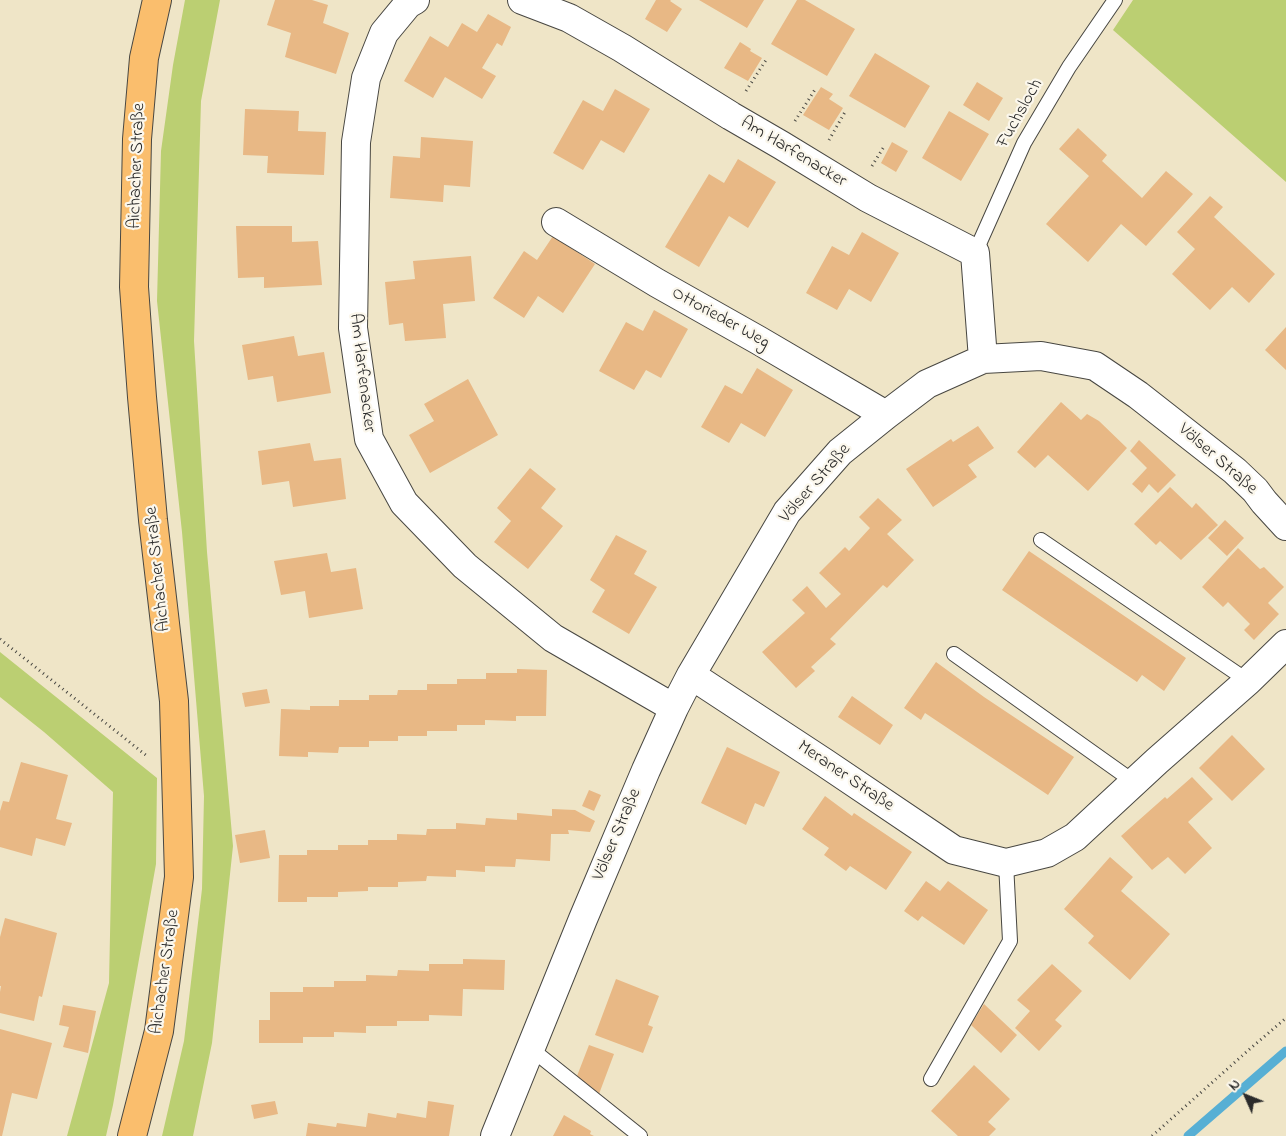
<!DOCTYPE html>
<meta charset="utf-8">
<style>
body{margin:0}
#map{position:relative;width:1286px;height:1136px;overflow:hidden;background:#efe5c7;font-family:"Indie Flower",sans-serif}
canvas{display:block}
.north{position:absolute;left:1221px;top:1071px;width:50px;height:50px;-webkit-text-stroke:4px #fbf7ec;paint-order:stroke;rotate:314deg;font-size:14px;font-weight:700;line-height:20px;text-align:center;color:#2b2b2b}
.north::after{content:'';display:block;margin:auto;width:18px;height:22px;background:#2b2b2b;clip-path:polygon(50% 0,100% 100%,50% 72%,0 100%)}
</style>
<div id="map">
<canvas width="1286" height="1136"></canvas>
<div class="north">N</div>
</div>
<script>
const ctx = document.querySelector('canvas').getContext('2d');
ctx.lineJoin = 'round';
function paint(path, color) {
  ctx.fillStyle = color;
  ctx.fill(path, 'evenodd');
}
function shape(rows) {
  const path = new Path2D();
  for (const r of rows) {
    path.moveTo(r[0], r[1]);
    for (let i = 2; i < r.length; i += 2) path.lineTo(r[i], r[i + 1]);
  }
  return path;
}
function strokePath(path, color, width, dash) {
  ctx.strokeStyle = color;
  ctx.lineWidth = width;
  ctx.lineCap = dash ? 'butt' : 'round';
  ctx.setLineDash(dash || []);
  ctx.stroke(path);
}
function write(font, color, halo, rows, align = 'center') {
  ctx.font = font + ' "Indie Flower",sans-serif';
  ctx.lineWidth = 4.5;
  ctx.setLineDash([]);
  ctx.textBaseline = 'middle';
  ctx.strokeStyle = halo;
  ctx.fillStyle = color;
  for (const [text, x, y, turn = 0] of rows) {
    ctx.save();
    ctx.translate(x, y);
    ctx.rotate((+turn || 0) * Math.PI / 180);
    ctx.textAlign = isNaN(turn) ? turn : align;
    if (halo) ctx.strokeText(text, 0, 0);
    ctx.fillText(text, 0, 0);
    ctx.restore();
  }
}
paint(shape([
 [185,0,220,0,201,101,194,341,207,552,233,846,212,1043,193,1136,162,1136,184,1041,202,889,204,796,182,532,157,301,161,151,173,65],
 [1133,0,1286,0,1286,182,1113,30],
 [0,652,157,778,156,864,113,1105,106,1136,67,1136,109,983,113,792,44,732,0,697]
]), '#bbcf72');
strokePath(shape([
 [1188,1136,1286,1051]
]), '#57afd4', 9);
paint(shape([
 [275,0,312,0,328,5,323,23,349,33,336,74,285,57,291,33,267,25],
 [656,0,671,0,670,1,682,9,667,32,645,19],
 [699,0,764,0,747,28],
 [797,0,805,0,855,29,827,76,771,44],
 [488,14,511,27,502,46,497,43,482,68,496,76,482,99,445,77,433,98,404,81,430,36,448,47,462,23,477,32],
 [740,42,751,49,750,51,762,58,748,81,724,68],
 [875,53,930,86,905,128,849,96],
 [977,82,1003,98,989,121,963,105],
 [821,87,833,94,829,99,843,108,829,130,803,115],
 [615,89,650,109,624,153,601,140,583,170,553,153,583,100,603,111],
 [245,109,299,111,298,131,326,132,324,175,267,173,268,156,243,155],
 [949,111,989,134,961,181,922,158],
 [1078,128,1107,155,1102,161,1142,198,1166,171,1193,194,1146,246,1121,224,1088,262,1046,224,1089,176,1059,149],
 [421,137,473,141,470,187,444,185,443,202,390,198,393,156,420,158],
 [892,142,908,151,896,172,881,163],
 [738,159,776,182,748,228,729,216,699,267,665,247,709,174,724,183],
 [1210,196,1223,207,1214,217,1275,274,1249,303,1232,287,1210,310,1172,274,1195,249,1177,232],
 [236,226,292,226,292,242,318,241,322,285,264,288,264,277,238,278],
 [862,232,899,253,871,302,849,289,837,310,806,293,832,246,849,255],
 [553,236,595,264,563,313,538,296,524,318,493,298,524,251,537,260],
 [471,256,475,301,443,304,446,338,405,341,403,323,389,325,385,282,415,279,413,261],
 [654,310,688,329,661,378,646,370,634,390,599,371,626,322,643,331],
 [1286,327,1286,370,1265,350],
 [294,336,298,356,324,352,331,393,277,402,273,376,248,380,242,345],
 [757,368,793,390,765,437,741,423,729,443,701,427,725,385,742,394],
 [468,379,498,435,430,473,409,435,434,421,424,404],
 [1061,402,1081,420,1087,414,1099,421,1127,448,1088,491,1048,455,1035,468,1017,452],
 [978,426,994,448,968,465,977,477,933,507,906,469,951,439,953,442],
 [1139,440,1176,475,1158,493,1149,484,1142,493,1132,484,1147,468,1130,451],
 [310,443,314,461,341,458,346,499,293,507,289,481,262,485,258,451],
 [530,468,556,489,541,508,563,526,528,569,494,542,511,521,497,508],
 [1170,487,1192,508,1196,503,1218,525,1181,560,1160,541,1156,545,1134,524],
 [878,498,902,520,887,534,914,560,887,588,883,585,830,639,836,644,811,667,815,671,796,688,762,652,805,613,792,600,807,586,826,608,841,594,819,573,845,547,849,551,870,528,859,517],
 [1225,520,1244,538,1227,556,1208,538],
 [616,535,647,551,634,574,657,587,629,634,592,612,605,590,590,580],
 [1238,548,1260,569,1264,567,1284,587,1268,603,1279,614,1254,640,1244,630,1250,624,1228,602,1223,607,1202,587],
 [1029,551,1186,658,1164,691,1142,675,1137,682,1002,590],
 [327,553,331,572,356,568,363,609,309,618,305,591,281,595,274,561],
 [936,662,984,697,1074,757,1048,795,925,713,921,720,904,708],
 [517,669,547,670,546,716,516,716,516,721,485,720,485,725,457,725,457,731,427,731,427,736,398,736,398,741,369,741,369,747,339,747,338,753,308,752,308,757,279,756,281,709,310,710,310,706,339,706,339,700,369,700,369,695,397,695,398,690,427,690,427,684,457,684,457,679,486,679,486,673,517,673],
 [267,689,270,703,245,707,242,693],
 [852,696,893,725,880,745,838,717],
 [1232,735,1265,769,1232,801,1199,768],
 [727,747,780,772,764,807,755,803,746,825,701,803],
 [21,762,68,775,56,819,72,823,65,846,36,838,32,856,0,847,0,811,3,801,9,802],
 [1192,777,1213,799,1188,822,1212,848,1185,874,1168,857,1152,870,1121,836,1165,797,1167,799],
 [589,790,601,795,594,811,582,806],
 [825,796,852,816,854,813,912,852,886,890,850,866,846,871,824,855,829,848,802,829],
 [552,809,575,810,595,821,590,832,568,830,569,834,551,834,550,861,516,859,515,867,485,866,485,872,456,870,456,877,427,876,426,881,398,882,398,887,368,887,368,891,338,892,338,897,307,897,307,902,278,902,279,855,307,855,307,850,338,850,338,845,368,845,368,840,397,840,397,834,426,835,427,829,456,829,456,823,485,825,486,818,517,820,517,813,552,816],
 [265,830,270,858,240,863,235,835],
 [1110,857,1133,877,1121,891,1170,934,1130,980,1088,943,1094,936,1064,909],
 [926,881,940,891,948,881,988,910,964,945,922,916,918,921,904,911],
 [5,918,57,933,42,997,39,996,34,1021,0,1013,0,992,1,986,0,986,0,937],
 [463,959,505,960,504,990,463,989,462,1016,429,1015,429,1021,397,1021,397,1026,366,1026,366,1033,334,1032,334,1037,303,1037,303,1043,259,1043,259,1020,270,1020,270,992,303,992,303,987,334,987,334,981,366,981,366,975,397,976,398,970,429,971,429,964,463,964],
 [1052,964,1082,991,1055,1020,1062,1026,1039,1051,1015,1028,1030,1011,1017,1000],
 [616,979,659,996,648,1025,653,1027,643,1053,595,1035],
 [984,1004,1017,1035,1001,1053,971,1025],
 [63,1005,96,1011,88,1053,63,1047,69,1027,59,1025],
 [0,1029,52,1043,37,1099,12,1093,2,1136,0,1136],
 [589,1045,614,1054,599,1094,577,1076],
 [974,1065,1010,1099,988,1122,996,1129,989,1136,958,1136,931,1111],
 [275,1101,278,1114,254,1119,251,1105],
 [428,1101,454,1105,449,1136,306,1136,308,1123,336,1127,337,1123,366,1127,368,1113,396,1118,397,1113,426,1118],
 [564,1115,591,1131,590,1134,594,1136,553,1136]
]), '#e8b885');
const lane = shape([
 [975,253,1024,143,1069,67,1115,0],
 [1041,540,1248,681],
 [954,654,1134,782],
 [530,1048,640,1136],
 [931,1079,1010,941,1006,863]
]);
const street = shape([
 [415,0,408,4,384,33,366,78,356,142,353,328,369,439,404,503,465,566,553,638,674,708],
 [522,0,569,18,622,48,731,116,781,145,868,198,975,253,983,359],
 [556,222,657,283,758,340,886,415],
 [691,675,825,763,954,850,1006,863,1047,853,1075,837,1157,761,1248,681,1286,644],
 [495,1136,583,919,646,770,674,708,691,675,787,512,840,452,886,415,927,384,983,359,1041,356,1095,366,1138,395,1235,471,1255,490,1264,502,1286,526]
]);
const primary = shape([
 [132,1136,159,1031,179,877,174,701,153,520,142,397,134,287,137,139,144,58,157,0]
]);
strokePath(lane, '#484742', 16);
strokePath(street, '#484742', 30);
strokePath(primary, '#484742', 30);
strokePath(shape([
 [746,91,766,60],
 [795,121,816,88],
 [829,140,845,112],
 [872,166,885,145],
 [0,639,147,756],
 [1152,1136,1252,1047,1286,1018]
]), '#484742', 3, [1, 4]);
strokePath(lane, '#fff', 14);
strokePath(street, '#fff', 28);
strokePath(primary, '#fabe6d', 28);
write('18px', '#2b2b2b', '#fbf7ec', [
 ["Fuchsloch",1021,114,-61],
 ["Am Harfenacker",793,153,31],
 ["Aichacher Straße",138,166,-88],
 ["Ottorieder Weg",720,319,29],
 ["Am Harfenacker",361,373,83],
 ["Völser Straße",1217,460,41],
 ["Völser Straße",816,484,-49],
 ["Aichacher Straße",159,569,-96],
 ["Meraner Straße",845,777,34],
 ["Völser Straße",618,835,-67],
 ["Aichacher Straße",166,972,-82]
]);
</script>
